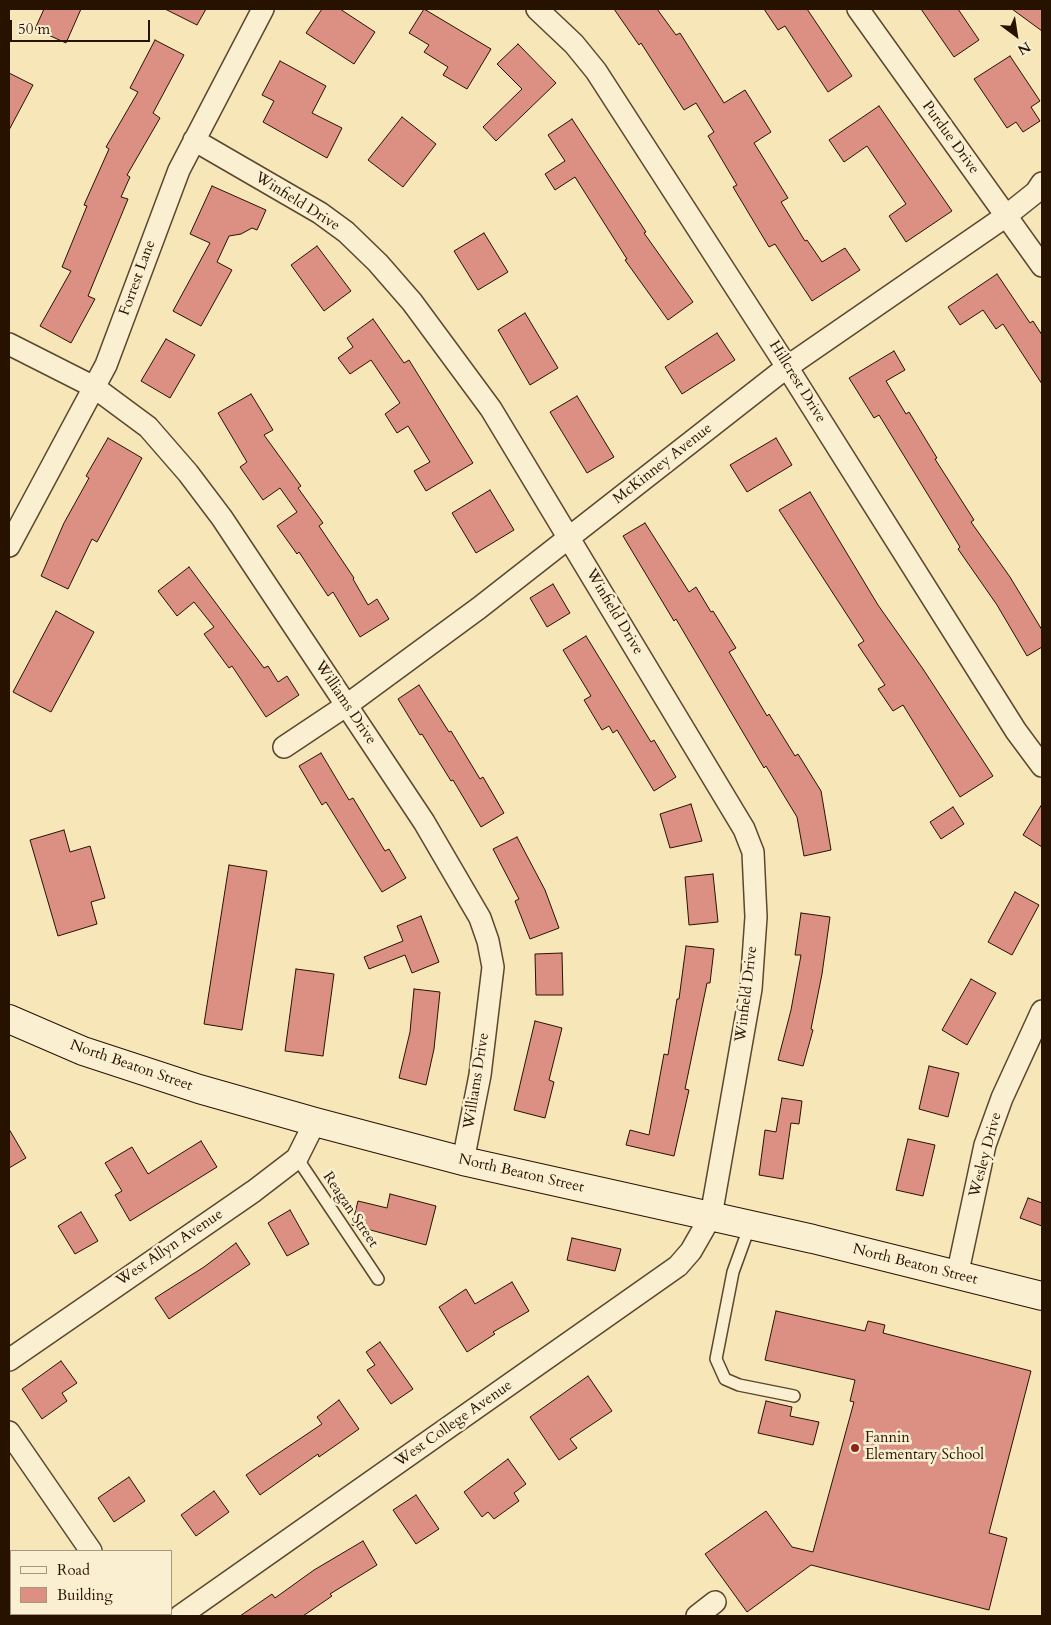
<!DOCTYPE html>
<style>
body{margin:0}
#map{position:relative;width:1051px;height:1625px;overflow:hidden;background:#f7e6b8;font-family:Cardo,serif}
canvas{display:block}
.frame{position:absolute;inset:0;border:10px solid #271200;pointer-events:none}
.legend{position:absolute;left:10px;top:1550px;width:162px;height:65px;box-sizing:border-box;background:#faefd1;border:1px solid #a6977d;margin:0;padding:6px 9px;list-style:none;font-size:15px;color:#271200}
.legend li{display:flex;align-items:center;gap:10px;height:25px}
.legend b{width:25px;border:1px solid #a6977d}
.north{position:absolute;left:991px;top:10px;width:50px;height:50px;-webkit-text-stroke:4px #faefd1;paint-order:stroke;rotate:149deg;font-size:14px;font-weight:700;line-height:20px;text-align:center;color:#271200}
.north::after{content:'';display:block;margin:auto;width:18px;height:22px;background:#271200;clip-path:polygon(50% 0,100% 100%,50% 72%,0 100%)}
.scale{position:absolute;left:10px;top:20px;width:140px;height:22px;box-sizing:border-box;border:2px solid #271200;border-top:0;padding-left:6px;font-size:15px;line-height:18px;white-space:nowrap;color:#271200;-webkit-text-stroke:4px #faefd1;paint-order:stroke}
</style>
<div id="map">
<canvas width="1051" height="1625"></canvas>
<div class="frame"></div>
<ul class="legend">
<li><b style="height:6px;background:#faefd1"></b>Road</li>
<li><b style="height:14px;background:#dc9084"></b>Building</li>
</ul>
<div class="north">N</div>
<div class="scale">50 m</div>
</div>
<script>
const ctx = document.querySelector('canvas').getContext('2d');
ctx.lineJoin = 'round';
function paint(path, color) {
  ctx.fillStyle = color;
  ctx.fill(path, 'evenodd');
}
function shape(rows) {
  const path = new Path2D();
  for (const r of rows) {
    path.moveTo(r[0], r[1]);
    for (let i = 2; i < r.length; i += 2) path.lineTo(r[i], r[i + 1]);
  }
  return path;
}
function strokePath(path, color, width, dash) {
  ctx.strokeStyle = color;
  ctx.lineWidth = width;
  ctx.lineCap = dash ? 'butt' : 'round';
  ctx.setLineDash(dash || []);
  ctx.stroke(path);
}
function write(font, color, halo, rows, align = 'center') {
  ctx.font = font + ' Cardo,serif';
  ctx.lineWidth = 5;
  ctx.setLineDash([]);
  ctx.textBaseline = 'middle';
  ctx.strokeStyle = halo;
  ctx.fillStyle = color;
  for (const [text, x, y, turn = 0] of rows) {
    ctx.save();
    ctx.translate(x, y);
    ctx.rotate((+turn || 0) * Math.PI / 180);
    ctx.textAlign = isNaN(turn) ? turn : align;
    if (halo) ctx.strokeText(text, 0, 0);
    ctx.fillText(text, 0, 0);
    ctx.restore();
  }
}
const building = shape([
 [44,9,81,9,66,43,35,29,44,9],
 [165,9,206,9,197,25,165,9],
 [322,9,340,9,375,32,354,64,306,33,322,9],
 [424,9,491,49,467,89,443,75,448,67,424,52,429,45,409,33,424,9],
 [614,9,657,9,676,35,680,33,724,103,745,90,771,132,754,143,788,198,781,202,805,241,807,240,822,262,845,248,860,270,812,301,775,244,769,247,733,187,737,185,708,136,714,132,696,103,684,110,641,43,639,45,614,9],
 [764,9,807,9,852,76,828,92,785,26,778,30,764,9],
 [921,9,958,9,979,40,954,57,921,9],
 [1012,9,1042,9,1042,31,1012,9],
 [155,40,184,55,153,113,160,118,127,175,130,177,121,197,128,199,88,296,95,299,71,343,40,326,71,271,62,267,87,206,84,205,109,149,106,147,138,92,130,88,155,40],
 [518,44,556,83,496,141,483,127,522,89,497,64,518,44],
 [1010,56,1040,101,1031,107,1040,121,1023,132,1016,122,1007,128,974,79,1010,56],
 [280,61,326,86,312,113,342,128,327,158,263,122,274,101,262,95,280,61],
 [9,73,33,85,9,130,9,73],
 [879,106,952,211,906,242,889,216,906,204,867,146,844,162,829,140,879,106],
 [402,117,436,144,403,187,368,160,402,117],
 [572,119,646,232,644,233,693,302,668,320,625,260,627,259,575,177,555,190,545,174,565,161,548,135,572,119],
 [212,186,266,210,257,230,252,228,241,234,229,236,217,262,232,270,201,326,173,311,210,243,190,234,212,186],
 [484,233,508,272,478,290,454,251,484,233],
 [317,246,351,291,324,311,291,265,317,246],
 [997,274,1030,323,1033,321,1042,335,1042,384,1003,324,996,329,983,310,960,325,948,307,997,274],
 [525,313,558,368,530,385,498,330,525,313],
 [373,319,404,363,409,360,473,463,426,491,414,471,430,462,408,426,397,433,385,414,400,403,371,360,350,374,338,358,353,347,347,338,373,319],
 [717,333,735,360,682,394,665,367,717,333],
 [166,339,195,355,170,398,141,381,166,339],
 [894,351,905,370,886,381,906,414,909,412,937,458,935,459,974,520,971,522,1010,577,1042,630,1042,647,1027,656,997,605,958,549,960,547,879,415,874,418,849,378,894,351],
 [251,394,273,430,264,435,301,486,298,488,323,523,319,526,354,578,353,579,368,605,377,599,389,619,360,637,333,592,328,596,299,552,297,554,277,526,297,512,280,488,263,500,240,467,247,462,218,413,251,394],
 [577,396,614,457,587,473,550,412,577,396],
 [108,438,142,458,97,542,92,539,68,589,41,576,64,523,89,478,86,476,108,438],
 [776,438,792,465,747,492,730,465,776,438],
 [490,490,514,530,476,553,452,513,490,490],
 [810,492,878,605,923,669,993,776,960,797,903,705,893,711,878,689,885,685,858,645,864,641,779,510,810,492],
 [645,523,689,592,696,587,711,612,713,611,736,648,729,652,767,716,769,714,795,756,798,754,821,791,831,850,804,856,797,817,766,766,764,768,676,619,674,621,623,536,645,523],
 [189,567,264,668,268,666,278,682,287,676,299,695,266,717,232,666,229,668,204,634,214,627,194,602,177,616,158,591,189,567],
 [553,584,570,613,547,627,530,598,553,584],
 [56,611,94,632,51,712,13,692,56,611],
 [586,636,651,742,654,740,676,777,654,791,617,730,613,733,609,726,602,730,584,700,591,696,563,650,586,636],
 [419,685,449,732,451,731,480,779,483,777,504,813,481,827,453,780,451,781,422,734,420,735,398,699,419,685],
 [321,753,349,800,353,798,385,851,389,849,406,878,382,892,326,802,322,805,299,766,321,753],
 [691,804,702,841,670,848,660,814,691,804],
 [1042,804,1042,847,1023,835,1042,804],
 [953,807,964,824,941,839,930,822,953,807],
 [64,830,70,852,90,846,105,898,91,902,97,924,58,936,30,840,64,830],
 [517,837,545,890,559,928,530,939,515,901,519,899,493,849,517,837],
 [229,865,267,871,242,1030,204,1024,229,865],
 [713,874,718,922,689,925,685,877,713,874],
 [1015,892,1039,905,1012,955,988,942,1015,892],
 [801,913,830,917,822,974,811,1029,813,1030,803,1066,778,1060,791,1010,801,955,795,955,801,913],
 [421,916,439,962,412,973,405,955,369,969,364,957,403,941,397,926,421,916],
 [686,946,714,949,710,983,707,983,685,1089,689,1090,674,1156,626,1145,630,1130,649,1135,664,1054,668,1055,677,999,679,999,686,946],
 [562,953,563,995,536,995,535,954,562,953],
 [296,969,334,974,323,1056,285,1051,296,969],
 [971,979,996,993,967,1045,942,1030,971,979],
 [414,989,440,992,434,1049,426,1085,399,1078,410,1032,414,989],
 [535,1021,562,1028,549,1080,554,1082,545,1118,514,1110,535,1021],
 [929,1066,959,1073,948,1117,919,1109,929,1066],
 [782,1098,802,1101,799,1124,791,1123,783,1179,759,1175,765,1130,776,1132,782,1098],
 [9,1129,26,1158,9,1168,9,1129],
 [908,1139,935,1145,923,1196,896,1190,908,1139],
 [201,1141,217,1167,130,1221,115,1195,122,1191,105,1163,132,1147,148,1174,201,1141],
 [390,1194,436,1206,426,1245,352,1225,358,1201,387,1208,390,1194],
 [1028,1198,1042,1203,1042,1226,1020,1218,1028,1198],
 [290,1210,309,1244,287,1256,268,1223,290,1210],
 [81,1212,98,1241,75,1254,58,1226,81,1212],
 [572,1238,621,1249,615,1271,567,1260,572,1238],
 [236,1243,250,1264,169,1319,155,1298,204,1267,236,1243],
 [512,1282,529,1311,493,1332,495,1334,467,1352,439,1307,466,1289,475,1304,512,1282],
 [776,1311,865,1331,868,1321,885,1325,883,1333,1031,1371,989,1533,1007,1538,989,1610,811,1565,747,1612,705,1554,766,1511,792,1547,813,1552,854,1402,850,1401,855,1380,765,1360,776,1311],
 [380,1342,413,1389,391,1404,367,1370,375,1365,366,1352,380,1342],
 [61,1361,77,1383,62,1393,67,1401,42,1419,22,1389,61,1361],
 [588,1376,612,1411,570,1439,577,1448,559,1460,530,1417,588,1376],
 [339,1400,359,1429,319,1457,318,1454,260,1495,246,1475,322,1424,317,1417,339,1400],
 [766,1401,792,1407,790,1416,819,1422,813,1445,758,1433,766,1401],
 [508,1459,526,1484,514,1493,519,1501,494,1519,488,1512,482,1517,464,1492,508,1459],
 [129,1477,145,1501,114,1522,98,1498,129,1477],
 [214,1491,229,1512,196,1536,181,1515,214,1491],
 [416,1495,439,1529,416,1544,393,1510,416,1495],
 [363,1541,377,1565,330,1594,332,1596,303,1616,240,1616,272,1594,275,1598,314,1570,363,1541]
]);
paint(building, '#dc9084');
strokePath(building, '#271200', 1);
const lane = shape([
 [297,1158,378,1279],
 [750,1225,733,1272,716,1359,725,1379,739,1385,794,1396]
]);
const street = shape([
 [537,9,574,44,596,71,787,367,1016,731,1042,766],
 [858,9,1042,266],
 [9,344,94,387,148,427,188,473,222,518,424,822,480,918,488,941,493,967,480,1075,463,1161],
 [9,546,106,365,179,170,263,9],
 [284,747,347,705,479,608,787,367,1006,216,1036,192,1042,183],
 [957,1276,985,1145,1002,1098,1042,1011],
 [9,1360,254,1191,297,1158,315,1122],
 [9,1432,91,1551],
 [134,1614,136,1616],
 [180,1616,678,1266,691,1251,711,1216,751,989,756,917,753,852,744,829,491,409,412,302,378,263,346,232,320,213,194,140],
 [697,1616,715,1602]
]);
const secondary = shape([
 [9,1019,83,1051,199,1089,315,1122,463,1161,813,1239,1042,1296]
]);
strokePath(lane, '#5b472e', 14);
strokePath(street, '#5b472e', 24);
strokePath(secondary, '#271200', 30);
strokePath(lane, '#faefd1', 11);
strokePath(street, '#faefd1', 21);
strokePath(secondary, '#faefd1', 28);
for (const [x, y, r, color] of [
 [855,1448,5,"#8f2418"]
]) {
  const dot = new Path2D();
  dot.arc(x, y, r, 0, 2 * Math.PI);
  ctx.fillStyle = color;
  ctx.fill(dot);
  strokePath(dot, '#faefd1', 2);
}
write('15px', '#271200', '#faefd1', [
 ["Purdue Drive",950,138,54],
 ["Winfield Drive",297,202,32],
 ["Forrest Lane",138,278,-70],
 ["Hillcrest Drive",797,382,58],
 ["McKinney Avenue",663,464,-38],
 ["Winfield Drive",614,612,59],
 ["Williams Drive",345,703,56],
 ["Winfield Drive",747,994,-83],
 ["North Beaton Street",131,1066,19],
 ["Williams Drive",477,1081,-81],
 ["Wesley Drive",986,1155,-75],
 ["North Beaton Street",521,1174,13],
 ["Reagan Street",350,1210,56],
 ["West Allyn Avenue",170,1248,-34],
 ["North Beaton Street",915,1265,14],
 ["West College Avenue",454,1424,-35]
]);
write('15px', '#271200', '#faefd1', [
 ["Fannin",865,1439],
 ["Elementary School",865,1456]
], 'left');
</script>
